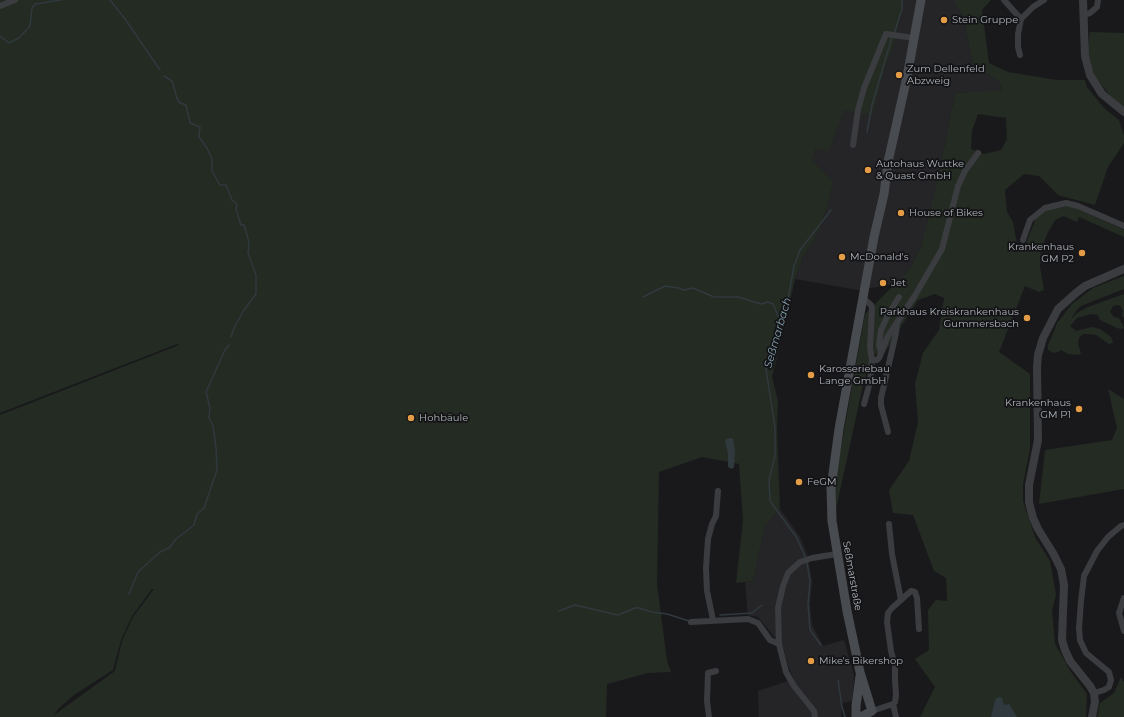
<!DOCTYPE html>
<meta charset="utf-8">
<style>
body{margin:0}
canvas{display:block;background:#19191b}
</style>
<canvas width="1124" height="717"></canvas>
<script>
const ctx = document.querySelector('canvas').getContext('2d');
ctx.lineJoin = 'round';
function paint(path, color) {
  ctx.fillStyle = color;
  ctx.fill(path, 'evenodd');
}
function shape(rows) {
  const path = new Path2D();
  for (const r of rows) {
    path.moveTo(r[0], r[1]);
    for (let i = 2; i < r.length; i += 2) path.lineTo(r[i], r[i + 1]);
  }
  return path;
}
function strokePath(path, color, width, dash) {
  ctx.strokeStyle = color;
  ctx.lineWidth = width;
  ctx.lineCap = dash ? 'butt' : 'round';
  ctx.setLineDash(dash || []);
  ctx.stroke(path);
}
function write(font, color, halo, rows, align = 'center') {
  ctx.font = font + ' Montserrat,sans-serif';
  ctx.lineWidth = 3.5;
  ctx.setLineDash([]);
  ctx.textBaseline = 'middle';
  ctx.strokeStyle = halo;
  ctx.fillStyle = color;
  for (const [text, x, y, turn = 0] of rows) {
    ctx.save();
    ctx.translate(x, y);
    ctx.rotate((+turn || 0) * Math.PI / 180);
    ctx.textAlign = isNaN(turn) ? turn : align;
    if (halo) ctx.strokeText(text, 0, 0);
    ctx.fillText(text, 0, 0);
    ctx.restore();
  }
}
paint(shape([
 [903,0,955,0,955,4,962,14,974,67,999,81,1002,91,955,93,940,169,921,246,910,269,895,284,858,290,795,279,804,255,819,232,834,182,812,160,816,149,829,150,844,110,884,70,896,40],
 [780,509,800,537,808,557,812,581,810,604,812,625,823,646,844,640,854,675,853,701,842,703,841,717,759,717,758,691,794,679,789,669,783,647,758,617,748,615,745,582,753,581,765,526]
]), '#252528');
paint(shape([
 [0,0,903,0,896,40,884,70,872,116,844,110,829,151,816,149,812,160,834,182,819,232,804,255,795,279,772,377,778,401,777,428,780,509,765,526,753,581,736,583,743,520,739,464,702,457,659,472,657,584,667,661,671,672,648,673,607,684,606,717,0,717,0,415,179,345,177,344,0,413],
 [152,589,154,589,133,617,122,641,115,671,54,715,58,709,74,695,113,670,121,640,132,616],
 [955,0,991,0,982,10,989,63,1008,72,1057,80,1085,80,1087,87,1104,108,1119,120,1124,136,1124,143,1108,167,1095,205,1058,195,1039,176,1024,174,1005,190,1007,212,1013,222,1017,244,1025,246,1036,218,1050,208,1064,205,1072,206,1124,230,1124,237,1079,217,1077,222,1063,216,1055,220,1047,234,1041,250,1040,267,1044,290,1039,292,1025,286,999,352,1030,374,1030,449,1023,484,1023,501,1035,537,1050,561,1056,595,1052,610,1055,644,1071,672,1087,694,1086,717,920,717,935,687,915,659,929,650,928,610,936,600,947,601,946,578,934,571,913,515,893,513,889,490,909,461,918,422,915,384,923,353,939,330,944,298,935,294,918,300,885,352,872,355,863,385,836,509,835,481,865,314,910,269,921,246,940,169,955,93,1002,90,999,81,974,67,962,14,955,4],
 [978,114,1006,118,1007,139,1001,150,984,154,971,149,972,131],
 [1090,32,1124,33,1124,108,1110,96,1095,76,1090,63,1088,50],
 [1124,276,1124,289,1081,306,1076,311,1071,319,1077,313,1088,307,1124,294,1124,318,1122,315,1123,310,1119,305,1113,306,1110,312,1114,317,1119,318,1124,328,1121,329,1117,328,1100,320,1098,315,1091,314,1077,318,1070,326,1076,331,1092,327,1100,329,1111,337,1113,342,1112,343,1109,344,1096,335,1087,334,1083,334,1079,338,1078,344,1081,353,1079,355,1068,354,1061,350,1058,352,1053,353,1048,350,1048,345,1055,329,1057,323,1072,304,1093,288],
 [1108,389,1124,399,1124,489,1039,504,1045,450,1112,440,1117,428],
 [1121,677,1124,682,1124,717,1097,717,1100,703,1114,693]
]), '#232b23');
paint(shape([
 [731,438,733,439,735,452,734,467,732,469,728,467,728,454,725,441,726,439],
 [998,697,1002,698,1004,705,1009,704,1017,717,991,717,995,700]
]), '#30393e');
strokePath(shape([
 [110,0,125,19,160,70],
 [894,34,902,9,902,0],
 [0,36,9,43,19,38,30,26,32,8,35,4,61,0],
 [164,76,172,81,177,98,180,103,186,105,190,123,200,127,199,137,207,148,212,159,212,171,220,185,226,185,232,200,237,204,236,209,241,225,244,225,249,242,248,253,256,275,256,294,244,310,234,328,231,337],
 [867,132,872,105,892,37],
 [643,297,665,286,678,288,684,290,693,288,714,297,738,297,761,304,768,302,773,304,778,316,783,316],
 [806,559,797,538,770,501,769,480,775,456,775,428,766,369,769,355,776,340,787,305,794,266,800,250,831,210],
 [807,563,810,581,808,604,810,630,821,645],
 [129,594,138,572,160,552,169,548,176,539,194,525,197,514,204,508,217,470,216,448,213,426,209,418,210,408,206,392,225,350,229,345],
 [559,611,575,605,618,615,635,608,639,608,652,612,667,614,689,621],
 [720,615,752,613,762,605],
 [838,680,842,707,845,717]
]), '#30393e', 1.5);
strokePath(shape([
 [1004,0,1021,19,1033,7,1044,0],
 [0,6,15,0],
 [1085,15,1090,13,1097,7,1098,0],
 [1020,55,1018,47,1018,34,1021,19],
 [853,145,858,110,864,88,886,34,914,38],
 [1023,240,1030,220,1045,208,1066,203,1078,206,1124,226],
 [863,298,871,305,872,308,870,348,872,360,870,382,864,404],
 [881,352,879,345,881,330,888,315,899,297],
 [872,360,877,360,879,358,888,336,914,297,942,249,958,186,965,171,978,153],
 [888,432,881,405,881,398,896,333,897,324],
 [889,524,892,554,901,600,892,608,888,613,887,622,891,651,895,666,895,680,896,695,895,702,893,704],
 [1124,598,1119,613,1124,631],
 [901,600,911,591,915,592,917,598,919,629],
 [713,620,707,591,706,568,708,539,712,524,716,516,718,491],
 [691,622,748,619,758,623,770,640,779,644],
 [1094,693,1104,690,1109,687,1111,680,1109,672,1086,653,1080,640,1079,628,1081,601,1084,576,1097,551,1108,537,1121,526,1124,525],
 [872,711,893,704,896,717],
 [709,717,707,701,708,673,716,671],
 [815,717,814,711,794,686,786,672,779,644,778,608,783,586,788,573,800,562,812,558,837,554]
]), '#3a3c3f', 6);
strokePath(shape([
 [1083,0,1085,56,1090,75,1102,94,1124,112],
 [1092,717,1095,702,1094,693,1090,686,1070,661,1065,650,1062,640,1064,585,1061,569,1053,553,1038,529,1033,518,1029,502,1029,485,1038,440,1037,367,1038,355,1043,338,1058,309,1076,293,1085,286,1124,269]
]), '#3a3c3f', 8);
strokePath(shape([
 [856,717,856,706,860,676],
 [861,717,872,711,860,672,847,611,832,521,831,488,839,429,874,237,884,194,888,162,907,77,921,0]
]), '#484b4f', 9);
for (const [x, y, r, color] of [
 [944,20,4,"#e59c47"],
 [899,75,4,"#e59c47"],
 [868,170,4,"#e59c47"],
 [901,213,4,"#e59c47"],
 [1082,253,4,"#e59c47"],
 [842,257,4,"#e59c47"],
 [883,283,4,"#e59c47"],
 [1027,318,4,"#e59c47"],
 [811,375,4,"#e59c47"],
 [1079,409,4,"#e59c47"],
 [411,418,4,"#e59c47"],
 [799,482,4,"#e59c47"],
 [811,661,4,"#e59c47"]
]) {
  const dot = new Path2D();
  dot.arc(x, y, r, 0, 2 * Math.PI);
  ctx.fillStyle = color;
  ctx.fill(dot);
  strokePath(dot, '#141416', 1.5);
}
write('10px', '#acb2b9', '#141416', [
 ["Stein Gruppe",952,20],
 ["Zum Dellenfeld",907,69],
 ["Abzweig",907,81],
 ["Autohaus Wuttke",876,164],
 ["& Quast GmbH",876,176],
 ["House of Bikes",909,213],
 ["Krankenhaus",1074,247,"right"],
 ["GM P2",1074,259,"right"],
 ["McDonald's",850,257],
 ["Jet",891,283],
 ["Parkhaus Kreiskrankenhaus",1019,312,"right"],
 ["Gummersbach",1019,324,"right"],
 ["Karosseriebau",819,369],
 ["Lange GmbH",819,381],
 ["Krankenhaus",1071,403,"right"],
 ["GM P1",1071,415,"right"],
 ["Hohbäule",419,418],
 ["FeGM",807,482],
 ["Mike's Bikershop",819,661]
], 'left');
write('10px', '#acb2b9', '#141416', [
 ["Seßmarstraße",852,576,80]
]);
write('italic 11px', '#86a2b1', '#141416', [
 ["Seßmarbach",778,333,-74]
]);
</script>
